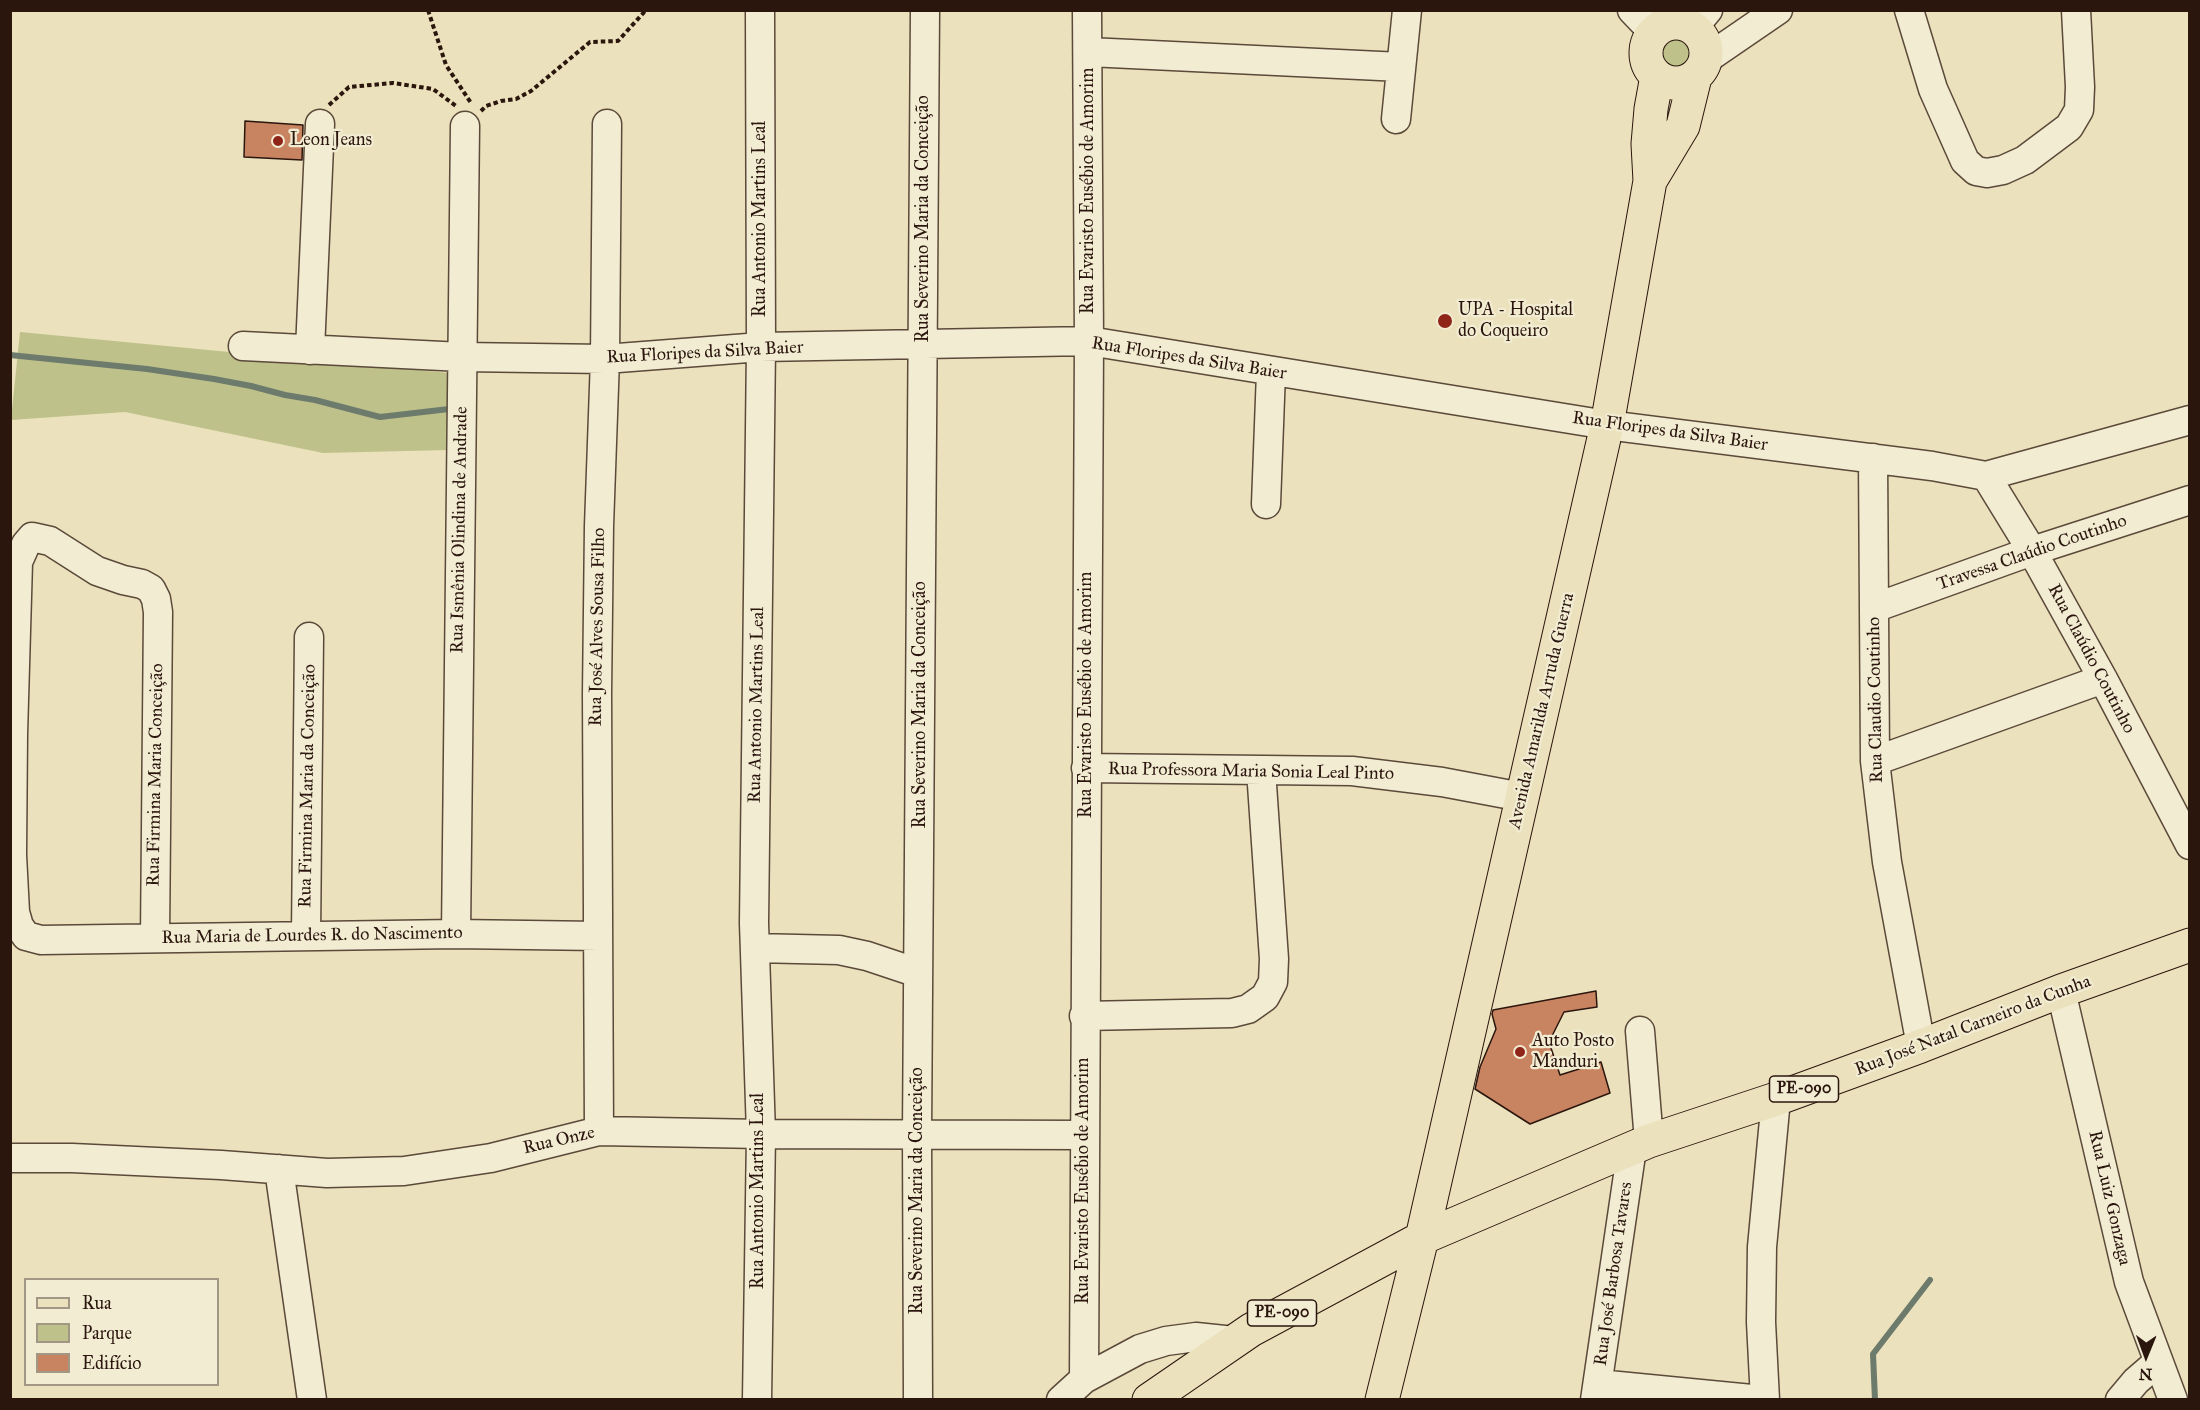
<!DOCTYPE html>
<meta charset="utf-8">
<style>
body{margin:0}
#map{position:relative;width:2200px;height:1410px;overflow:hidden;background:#ebe1bc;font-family:"IM FELL Great Primer",serif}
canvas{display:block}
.frame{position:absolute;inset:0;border:12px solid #2b160e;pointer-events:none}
.legend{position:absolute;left:24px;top:1278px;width:195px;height:108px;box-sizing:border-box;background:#f2ecd3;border:2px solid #a29684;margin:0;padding:8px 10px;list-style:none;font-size:18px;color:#2b160e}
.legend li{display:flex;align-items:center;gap:12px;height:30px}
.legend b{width:30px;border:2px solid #a29684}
.north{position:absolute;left:2116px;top:1326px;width:60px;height:60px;-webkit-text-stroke:4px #f2ecd3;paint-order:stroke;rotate:181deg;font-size:16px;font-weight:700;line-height:24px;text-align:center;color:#2b160e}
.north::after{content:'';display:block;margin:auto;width:21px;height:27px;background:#2b160e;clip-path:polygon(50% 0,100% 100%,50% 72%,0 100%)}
</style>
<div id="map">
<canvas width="2200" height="1410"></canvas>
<div class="frame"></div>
<ul class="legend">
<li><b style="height:8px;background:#ebe1bc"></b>Rua</li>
<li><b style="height:16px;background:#bfc18b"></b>Parque</li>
<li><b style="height:16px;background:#c88360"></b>Edifício</li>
</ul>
<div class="north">N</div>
</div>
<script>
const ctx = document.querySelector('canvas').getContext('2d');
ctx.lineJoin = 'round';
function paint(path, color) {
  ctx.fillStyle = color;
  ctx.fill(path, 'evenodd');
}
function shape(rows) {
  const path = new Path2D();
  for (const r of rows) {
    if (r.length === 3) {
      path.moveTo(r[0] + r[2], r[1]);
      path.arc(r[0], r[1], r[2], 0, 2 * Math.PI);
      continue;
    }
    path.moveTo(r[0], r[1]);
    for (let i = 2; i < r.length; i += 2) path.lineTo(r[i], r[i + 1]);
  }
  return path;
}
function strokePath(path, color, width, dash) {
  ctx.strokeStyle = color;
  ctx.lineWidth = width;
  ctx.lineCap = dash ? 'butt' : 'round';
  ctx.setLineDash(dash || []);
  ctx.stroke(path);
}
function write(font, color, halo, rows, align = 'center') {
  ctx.font = font + ' "IM FELL Great Primer",serif';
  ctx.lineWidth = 4.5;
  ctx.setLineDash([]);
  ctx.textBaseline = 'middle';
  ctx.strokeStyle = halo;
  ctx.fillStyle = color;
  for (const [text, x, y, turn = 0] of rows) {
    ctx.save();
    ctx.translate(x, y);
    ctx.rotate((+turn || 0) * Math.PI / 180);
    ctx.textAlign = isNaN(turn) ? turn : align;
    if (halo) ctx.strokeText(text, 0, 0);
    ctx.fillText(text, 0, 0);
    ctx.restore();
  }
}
paint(shape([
 [1677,33,1691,37,1699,48,1683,77,1675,77,1668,75,1657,65,1655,57,1659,43,1664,37],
 [20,332,449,373,448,450,323,453,125,412,11,420]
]), '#bfc18b');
strokePath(shape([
 [10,355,147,369,214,379,251,386,285,395,315,400,380,417,449,409],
 [1875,1400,1873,1354,1930,1280]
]), '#6d7b6d', 6);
const building = shape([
 [245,121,303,125,302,160,244,157,245,121],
 [1596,991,1597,1007,1564,1012,1549,1042,1560,1075,1601,1062,1610,1093,1530,1124,1475,1089,1480,1067,1496,1029,1492,1014,1493,1010,1596,991]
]);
paint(building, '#c88360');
strokePath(building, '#2b160e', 1.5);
const minor = shape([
 [1632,10,1654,33],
 [1909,10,1933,89,1965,161,1976,171,1987,173,2003,170,2025,160,2069,127,2079,110,2080,87,2076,10],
 [1693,28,1708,10],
 [1089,52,1401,67],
 [1705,60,1778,10],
 [1396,119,1407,10],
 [243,346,462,357,605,359,761,347,1089,341,1607,425,1932,466,1986,476,2190,420],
 [310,350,320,124],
 [1873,458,1875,761,1887,862,1921,1046],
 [1986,476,2032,551,2103,679,2190,845],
 [1266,504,1271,372],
 [1874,608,2032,551,2190,500],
 [1875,761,2103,679],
 [1086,768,1352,771,1442,782,1522,797],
 [456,934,465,126],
 [306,936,309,637],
 [155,938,158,612,156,599,151,589,142,584,123,580,97,571,50,541,32,537,26,544,18,562,13,734,12,855,15,912,19,926,26,936,41,940,456,934,598,936],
 [755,948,839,950,867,956,918,973],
 [2061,991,2129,1282,2173,1400],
 [1084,1016,1232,1013,1248,1009,1265,997,1273,982,1274,959,1261,770],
 [1640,1031,1649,1141],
 [599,1131,597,694,599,526,605,359,607,124],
 [10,1158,72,1158,221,1165,327,1173,404,1171,491,1158,599,1131,761,1134,1084,1135],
 [279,1169,312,1400],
 [1084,1379,1089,341,1087,10],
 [1598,1384,1762,1400],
 [757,1400,761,1134,754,923,761,347,760,10],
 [918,1400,917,1133,925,10],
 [1061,1400,1084,1379,1140,1349,1166,1341,1196,1337,1234,1341],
 [1595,1400,1632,1148],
 [1765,1400,1761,1322,1762,1247,1776,1099],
 [2120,1400,2136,1381,2158,1362]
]);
const major = shape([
 [1676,53,30],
 [1650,181,1683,126,1695,77],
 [1149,1400,1251,1330,1422,1238,1649,1141,1776,1099,1921,1046,2061,991,2190,945],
 [1382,1400,1422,1238,1607,425,1650,181,1648,144,1651,109,1657,76]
]);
strokePath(minor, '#5b493a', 31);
strokePath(major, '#2b160e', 35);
strokePath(shape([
 [428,10,446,65,471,103],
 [329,105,349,87,393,83,433,89,456,106],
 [481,111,486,106,501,101,516,99,531,91,590,42,618,41,646,10]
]), '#2b160e', 4, [4.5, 3]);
strokePath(minor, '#f2ecd3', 28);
strokePath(major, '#ebe1bc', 33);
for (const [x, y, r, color] of [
 [278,141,6,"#8f2418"],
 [1445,321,8,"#8f2418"],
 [1520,1052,6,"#8f2418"]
]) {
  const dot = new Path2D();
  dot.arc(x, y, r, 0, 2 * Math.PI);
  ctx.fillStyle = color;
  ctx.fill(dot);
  strokePath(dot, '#f2ecd3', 2);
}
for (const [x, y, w] of [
 [1804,1089,69],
 [1282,1313,69]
]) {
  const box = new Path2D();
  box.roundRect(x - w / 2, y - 13, w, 26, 4.5);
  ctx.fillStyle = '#f2ecd3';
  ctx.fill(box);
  strokePath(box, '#2b160e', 1.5);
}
write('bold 16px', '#2b160e', null, [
 ["PE-090",1804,1089],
 ["PE-090",1282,1313]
]);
write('18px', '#2b160e', '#f2ecd3', [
 ["Leon Jeans",290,141],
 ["UPA - Hospital",1458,311],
 ["do Coqueiro",1458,332],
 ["Auto Posto",1532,1042],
 ["Manduri",1532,1063]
], 'left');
write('18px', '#2b160e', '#f2ecd3', [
 ["Rua Evaristo Eusébio de Amorim",1089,191,-90],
 ["Rua Antonio Martins Leal",761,219,-90],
 ["Rua Severino Maria da Conceição",924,219,-90],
 ["Rua Floripes da Silva Baier",705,353,-3],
 ["Rua Floripes da Silva Baier",1189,359,9],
 ["Rua Floripes da Silva Baier",1670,432,8],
 ["Rua Ismênia Olindina de Andrade",460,530,-89],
 ["Travessa Claúdio Coutinho",2032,553,-19],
 ["Rua José Alves Sousa Filho",598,627,-89],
 ["Rua Claúdio Coutinho",2091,659,62],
 ["Rua Evaristo Eusébio de Amorim",1087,695,-90],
 ["Rua Claudio Coutinho",1876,700,-91],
 ["Rua Antonio Martins Leal",757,705,-89],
 ["Rua Severino Maria da Conceição",921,705,-90],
 ["Avenida Amarilda Arruda Guerra",1542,711,-77],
 ["Rua Professora Maria Sonia Leal Pinto",1251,772,1],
 ["Rua Firmina Maria Conceição",156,775,-89],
 ["Rua Firmina Maria da Conceição",308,786,-89],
 ["Rua Maria de Lourdes R. do Nascimento",312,936,-1],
 ["Rua José Natal Carneiro da Cunha",1973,1026,-21],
 ["Rua Onze",559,1141,-13],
 ["Rua Evaristo Eusébio de Amorim",1084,1181,-90],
 ["Rua Antonio Martins Leal",759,1191,-90],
 ["Rua Severino Maria da Conceição",918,1191,-90],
 ["Rua Luiz Gonzaga",2109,1198,77],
 ["Rua José Barbosa Tavares",1614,1274,-82]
]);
</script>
